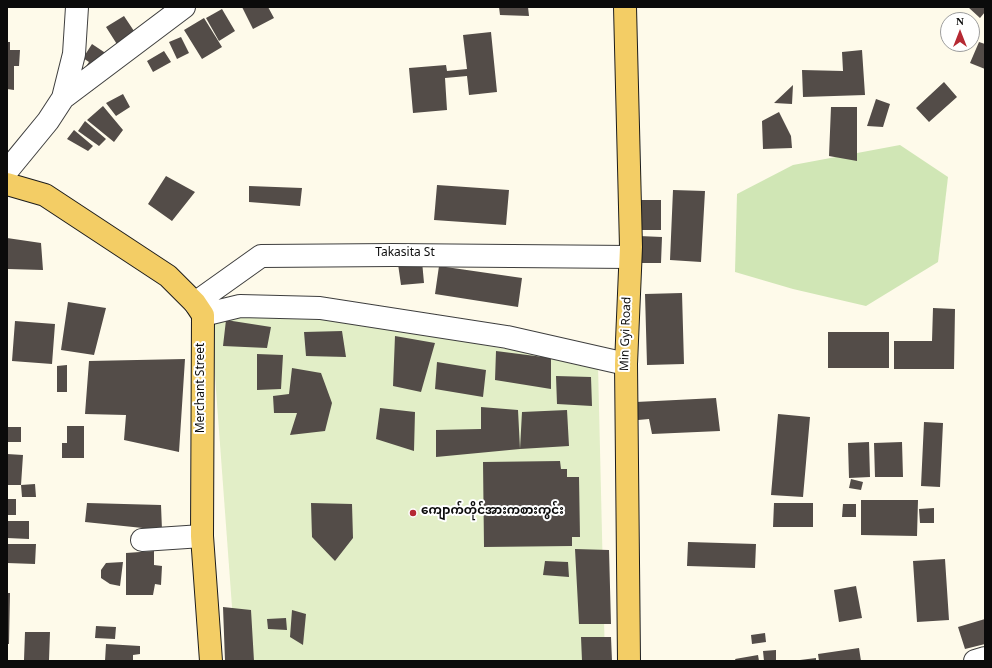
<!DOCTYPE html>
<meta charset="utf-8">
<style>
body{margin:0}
#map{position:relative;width:992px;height:668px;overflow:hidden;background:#fefaea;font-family:Georgia,serif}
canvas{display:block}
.frame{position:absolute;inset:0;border:8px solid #0b0b0b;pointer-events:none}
.north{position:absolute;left:940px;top:12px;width:40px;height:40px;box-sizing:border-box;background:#fff;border:1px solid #9d9d9d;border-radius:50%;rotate:0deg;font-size:11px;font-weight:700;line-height:16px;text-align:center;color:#0b0b0b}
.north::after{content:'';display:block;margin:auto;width:14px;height:18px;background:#b52933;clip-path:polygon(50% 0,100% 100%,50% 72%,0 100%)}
</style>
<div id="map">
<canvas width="992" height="668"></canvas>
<div class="frame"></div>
<div class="north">N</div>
</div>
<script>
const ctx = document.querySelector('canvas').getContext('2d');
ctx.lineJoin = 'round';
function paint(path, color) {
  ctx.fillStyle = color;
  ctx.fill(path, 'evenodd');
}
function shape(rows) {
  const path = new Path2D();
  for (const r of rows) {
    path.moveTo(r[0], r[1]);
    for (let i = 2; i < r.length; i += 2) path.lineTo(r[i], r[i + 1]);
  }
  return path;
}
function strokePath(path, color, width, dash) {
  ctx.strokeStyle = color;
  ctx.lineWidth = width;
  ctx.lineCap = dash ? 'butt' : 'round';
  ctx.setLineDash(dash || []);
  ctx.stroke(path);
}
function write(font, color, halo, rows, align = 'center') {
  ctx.font = font + ' Georgia,"Noto Sans Myanmar",serif';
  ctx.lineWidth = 4;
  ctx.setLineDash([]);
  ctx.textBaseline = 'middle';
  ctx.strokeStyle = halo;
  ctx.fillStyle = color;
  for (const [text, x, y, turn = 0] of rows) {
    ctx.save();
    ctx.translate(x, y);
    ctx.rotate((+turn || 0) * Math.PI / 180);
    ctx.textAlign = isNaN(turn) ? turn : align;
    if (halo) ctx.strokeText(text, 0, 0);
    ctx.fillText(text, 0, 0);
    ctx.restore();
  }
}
paint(shape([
 [900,145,948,177,938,262,866,306,793,289,735,272,737,194,793,165]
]), '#d0e6b5');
paint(shape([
 [232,301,598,365,605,661,236,661,211,322]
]), '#e2eec7');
paint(shape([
 [242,7,268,7,274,18,253,29],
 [499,7,528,7,529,16,500,15],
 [968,7,985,7,985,12,980,18],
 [222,9,235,31,219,41,206,18],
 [124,16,138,37,120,49,106,27],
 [204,18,222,47,202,59,184,30],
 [491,32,497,92,469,95,467,76,445,78,447,110,413,113,409,68,446,65,447,71,467,69,463,35],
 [181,37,189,53,177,59,169,42],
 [7,42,10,42,10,50,20,50,19,66,14,66,14,90,7,89],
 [979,42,985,44,985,69,970,63],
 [92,44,113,58,92,91,76,81,89,62,83,58],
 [862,50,865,95,803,97,802,70,843,71,842,52],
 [164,51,171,62,153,72,147,61],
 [944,82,957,97,929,122,916,108],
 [793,85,792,104,774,103],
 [123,94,130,107,116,116,106,103],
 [876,99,890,104,883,127,867,126],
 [103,106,123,130,114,142,87,120],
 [831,107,857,107,857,161,829,156],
 [779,112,791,136,792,148,763,149,762,121],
 [85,121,106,139,99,146,78,131],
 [74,130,93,146,88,151,67,139],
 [166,176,195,192,172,221,148,204],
 [437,185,509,190,506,225,434,220],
 [249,186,302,188,300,206,249,202],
 [673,190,705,191,701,262,670,260],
 [639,200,661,200,661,230,638,230],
 [639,236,662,237,661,263,639,263],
 [7,238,41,243,43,270,8,269],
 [422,261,424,283,401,285,398,264],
 [439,266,522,278,518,307,435,294],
 [682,293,684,364,647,365,645,294],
 [68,302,106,308,94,355,61,350],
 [933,308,955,309,954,369,894,369,894,341,932,341],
 [226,320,271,327,267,348,223,346],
 [15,321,55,324,52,364,12,361],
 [342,331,346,357,306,356,304,332],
 [828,332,889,332,889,368,828,368],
 [395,336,435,343,421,392,393,386],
 [496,351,551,358,551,389,495,380],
 [257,354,283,355,281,389,257,390],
 [185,359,179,452,124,440,126,415,85,414,89,361],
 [437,362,486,370,483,397,435,389],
 [67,365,67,392,57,392,57,366],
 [292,368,321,373,332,403,325,431,290,435,297,413,274,413,273,396,289,394],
 [556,376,591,377,592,406,557,404],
 [716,398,720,431,652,434,649,419,638,420,636,402],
 [481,407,518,410,520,449,436,457,436,430,481,429],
 [380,408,415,412,414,451,376,439],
 [567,410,569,446,520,449,522,412],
 [778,414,810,417,803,497,771,495],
 [924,422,943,423,940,487,921,486],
 [67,426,84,426,84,458,62,458,62,443,67,443],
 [7,427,21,427,21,442,7,442],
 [869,442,870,477,849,478,848,443],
 [902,442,903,477,875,477,874,443],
 [7,454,23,455,21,485,35,484,36,497,22,497,21,485,7,485],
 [560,461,561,469,567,469,567,477,579,477,580,537,572,537,572,546,484,547,483,462],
 [851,479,863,482,861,490,849,488],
 [7,499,16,499,16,515,7,515],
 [861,500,918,500,917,536,861,535],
 [87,503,161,505,162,530,85,522],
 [311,503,352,504,353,538,335,561,312,537],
 [774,503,813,503,813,527,773,527],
 [843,504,856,504,856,517,842,517],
 [934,508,934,523,920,523,919,509],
 [7,521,29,521,29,539,7,538],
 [688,542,756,544,755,568,687,566],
 [7,544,36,544,35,564,7,563],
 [575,549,609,550,611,624,579,624],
 [154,551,154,565,162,566,161,585,155,584,153,595,126,595,126,553],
 [945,559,949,620,917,622,913,561],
 [545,561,568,562,569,577,543,575],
 [123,562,120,586,110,584,101,578,101,570,106,563],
 [856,586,862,618,839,622,834,590],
 [7,593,10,593,9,644,7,644],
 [223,607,251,610,254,661,225,661],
 [292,610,306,614,303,645,290,637],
 [286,618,287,630,268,629,267,619],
 [985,619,985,644,965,649,958,627],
 [96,626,116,627,115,639,95,638],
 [25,632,50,632,49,660,24,660],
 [765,633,766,642,752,644,751,635],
 [581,637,611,637,612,661,582,661],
 [106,644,140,646,140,654,133,655,133,661,105,661],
 [859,648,861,661,819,661,818,654],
 [776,650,776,661,764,661,763,651],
 [758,655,759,661,736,661,735,659],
 [816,658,816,661,800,661,800,660]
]), '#534c48');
const minor = shape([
 [63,98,184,7],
 [7,171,48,121,63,98,74,54,77,7],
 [195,303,261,256,393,255,630,257],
 [203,315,240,306,320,308,507,337,626,364],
 [142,540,202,536],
 [975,661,985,658]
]);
const major = shape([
 [625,7,631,247,626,364,629,661],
 [7,184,45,195,168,276,195,303,203,315,202,536,211,661]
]);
strokePath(minor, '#3e3e3e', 24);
strokePath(major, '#1c1c1c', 24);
strokePath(minor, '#fff', 22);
strokePath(major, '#f3cd65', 22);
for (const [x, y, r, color] of [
 [413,513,4,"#b52933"]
]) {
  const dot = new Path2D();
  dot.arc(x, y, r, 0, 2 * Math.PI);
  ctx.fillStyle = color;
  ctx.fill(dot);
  strokePath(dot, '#fff', 1.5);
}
write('12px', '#0b0b0b', '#fff', [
 ["Takasita St",405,255],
 ["Min Gyi Road",628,334,-88],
 ["Merchant Street",203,388,-90]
]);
write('bold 12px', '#0b0b0b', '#fff', [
 ["ကျောက်တိုင်အားကစားကွင်း",421,513]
], 'left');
</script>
